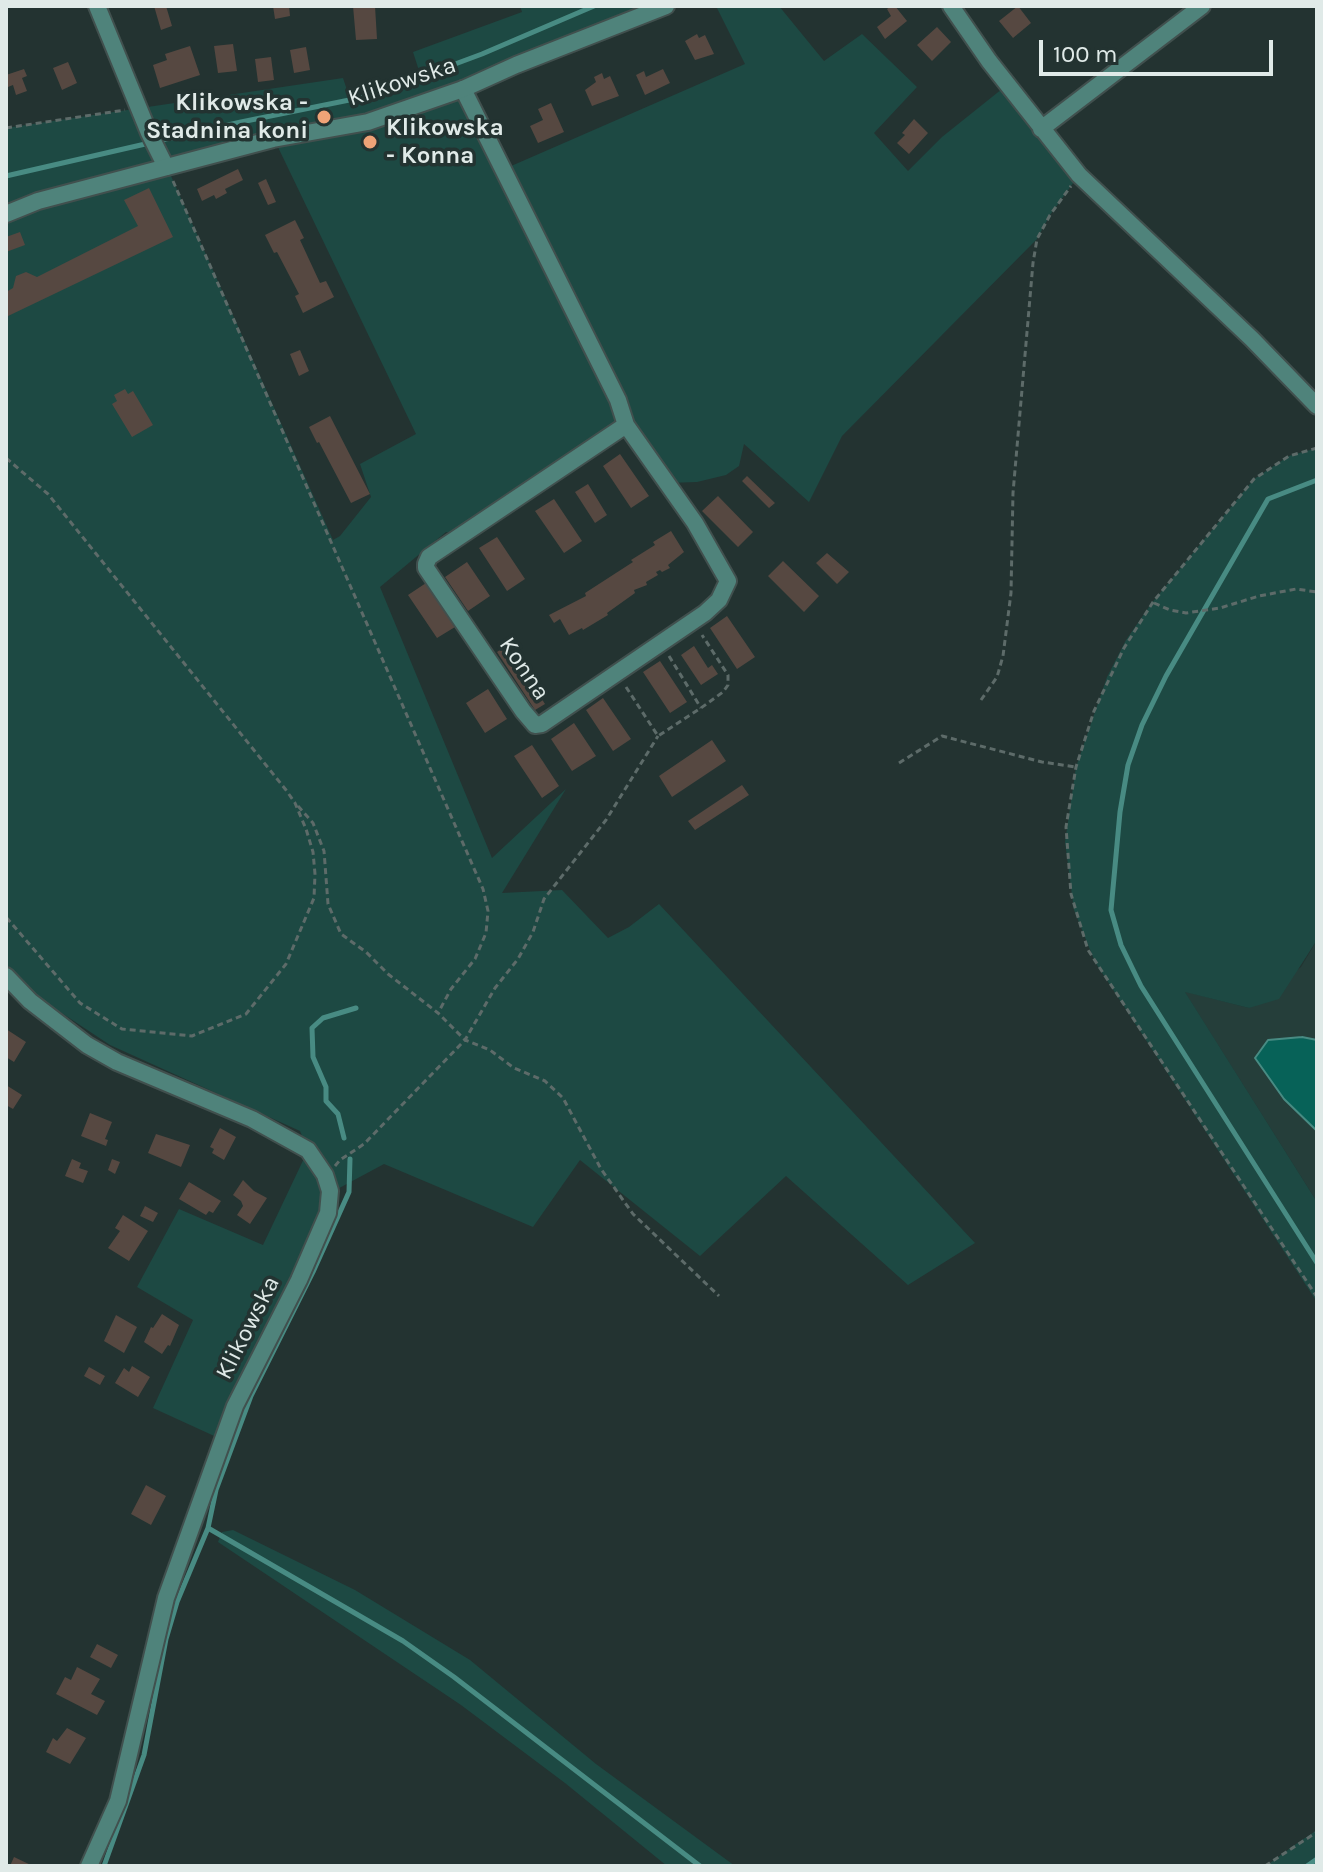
<!DOCTYPE html>
<style>
body{margin:0}
#map{position:relative;width:1323px;height:1872px;overflow:hidden;background:#233331;font-family:Karla,sans-serif}
canvas{display:block}
.frame{position:absolute;inset:0;border:8px solid #e0eae8;pointer-events:none}
.scale{position:absolute;left:1039px;top:40px;width:234px;height:36px;box-sizing:border-box;border:4px solid #e0eae8;border-top:0;padding-left:10px;font-size:24px;line-height:28px;white-space:nowrap;color:#e0eae8;-webkit-text-stroke:6px #233331;paint-order:stroke}
</style>
<div id="map">
<canvas width="1323" height="1872"></canvas>
<div class="frame"></div>
<div class="scale">100 m</div>
</div>
<script>
const ctx = document.querySelector('canvas').getContext('2d');
ctx.lineJoin = 'round';
function paint(path, color) {
  ctx.fillStyle = color;
  ctx.fill(path, 'evenodd');
}
function shape(rows) {
  const path = new Path2D();
  for (const r of rows) {
    path.moveTo(r[0], r[1]);
    for (let i = 2; i < r.length; i += 2) path.lineTo(r[i], r[i + 1]);
  }
  return path;
}
function strokePath(path, color, width, dash) {
  ctx.strokeStyle = color;
  ctx.lineWidth = width;
  ctx.lineCap = dash ? 'butt' : 'round';
  ctx.setLineDash(dash || []);
  ctx.stroke(path);
}
function write(font, color, halo, rows, align = 'center') {
  ctx.font = font + ' Karla,sans-serif';
  ctx.lineWidth = 7;
  ctx.setLineDash([]);
  ctx.textBaseline = 'middle';
  ctx.strokeStyle = halo;
  ctx.fillStyle = color;
  for (const [text, x, y, turn = 0] of rows) {
    ctx.save();
    ctx.translate(x, y);
    ctx.rotate((+turn || 0) * Math.PI / 180);
    ctx.textAlign = isNaN(turn) ? turn : align;
    if (halo) ctx.strokeText(text, 0, 0);
    ctx.fillText(text, 0, 0);
    ctx.restore();
  }
}
paint(shape([
 [1317,940,1317,1202,1184,991,1249,1008,1301,967]
]), '#253e3a');
paint(shape([
 [520,6,666,6,463,89,502,170,745,64,716,6,779,6,824,61,862,34,917,87,874,133,908,171,942,137,1007,85,1079,175,1050,215,1037,239,842,436,809,502,744,444,739,466,726,475,697,482,667,483,626,425,462,535,446,532,380,587,492,858,566,789,502,893,562,890,608,938,629,927,659,904,975,1243,908,1285,786,1176,700,1256,580,1160,533,1227,384,1164,330,1193,223,1440,153,1408,193,1320,137,1287,179,1209,263,1245,308,1150,300,1131,110,1045,45,1002,6,968,6,128,343,78,351,102,421,77,413,52,522,12],
 [276,143,416,434,360,464,371,497,340,536,333,540,167,167],
 [1317,448,1317,940,1279,999,1249,1008,1185,992,1317,1202,1317,1302,1095,962,1074,910,1065,842,1076,767,1107,677,1126,640,1151,604,1254,479,1289,456],
 [233,1530,355,1590,470,1660,596,1764,735,1866,667,1866,565,1783,461,1705,218,1542,222,1532],
 [1317,1830,1317,1866,1266,1866,1296,1844]
]), '#1d4943');
const water = shape([
 [1302,1037,1317,1040,1317,1131,1284,1099,1255,1058,1268,1040,1302,1037]
]);
paint(water, '#076258');
strokePath(water, '#488b83', 2);
strokePath(shape([
 [6,176,241,122,369,96,482,54,594,6],
 [1317,480,1268,499,1166,676,1142,725,1128,765,1120,812,1111,910,1121,945,1141,986,1317,1263],
 [344,1138,338,1114,326,1101,326,1087,313,1057,312,1028,323,1018,356,1008],
 [208,1528,216,1490,251,1396,313,1272,349,1192,350,1159],
 [104,1866,144,1755,166,1639,177,1602,208,1528,403,1641,454,1677,700,1866],
 [1307,1866,1317,1859]
]), '#488b83', 5);
paint(shape([
 [154,6,166,6,172,26,161,30],
 [273,6,289,6,290,16,275,19],
 [353,6,375,6,377,39,356,40],
 [891,6,895,6,907,21,885,39,877,27,891,16,887,9],
 [1018,6,1031,23,1013,38,999,21],
 [937,27,951,42,932,61,917,45],
 [697,34,699,38,705,35,714,54,695,60,685,41],
 [233,44,237,71,218,73,214,46],
 [190,46,200,75,160,88,153,65,167,60,165,54],
 [306,47,310,70,294,73,290,50],
 [271,57,274,80,258,82,255,59],
 [68,62,77,83,62,90,53,68],
 [24,69,27,76,22,78,27,91,16,95,13,85,8,87,6,75],
 [663,69,670,83,645,95,636,75,644,71,646,77],
 [602,73,604,79,610,76,619,96,592,106,585,90,596,82,594,77],
 [551,103,564,132,538,143,530,126,543,120,538,109],
 [914,119,928,133,909,154,897,143,905,135,902,133],
 [238,169,243,180,225,189,227,193,216,199,214,195,202,201,197,189],
 [266,179,276,202,268,205,258,183],
 [149,188,173,237,6,317,6,292,13,288,16,276,26,272,37,277,138,226,124,200],
 [295,220,304,238,300,240,320,283,326,281,334,297,303,313,295,296,299,294,277,252,274,253,265,235],
 [20,232,25,245,6,252,6,237],
 [300,350,309,371,299,376,290,354],
 [125,389,128,394,133,391,153,425,132,437,112,404,117,401,114,395],
 [330,416,370,494,351,503,319,442,317,443,309,427],
 [620,454,649,496,631,508,603,466],
 [747,476,775,503,769,508,742,481],
 [588,484,607,515,595,523,575,492],
 [718,496,753,532,738,547,702,511],
 [554,499,582,541,564,553,535,511],
 [671,531,684,552,668,565,670,568,662,572,660,570,656,572,658,575,646,582,647,585,634,590,635,593,607,613,608,615,583,630,582,628,569,635,560,619,554,623,549,615,586,596,585,593,633,562,631,560,655,545,653,542],
 [497,537,525,579,507,591,479,548],
 [827,553,849,572,837,584,816,563],
 [783,561,819,596,804,612,768,576],
 [467,562,490,596,468,611,445,577],
 [426,583,455,627,437,638,408,595],
 [727,616,755,657,737,669,710,628],
 [507,645,545,704,535,710,497,652],
 [694,646,708,668,712,665,718,674,701,685,681,655],
 [660,661,687,702,670,713,643,672],
 [488,689,507,719,485,733,466,703],
 [603,698,631,739,613,751,586,710],
 [574,723,596,756,572,771,551,739],
 [712,740,726,761,672,797,659,776],
 [532,745,559,786,542,798,514,756],
 [742,785,749,795,695,830,688,821],
 [6,1029,26,1042,14,1062,6,1057],
 [6,1085,22,1095,13,1109,6,1105],
 [90,1113,112,1122,105,1139,108,1140,106,1146,81,1136],
 [220,1128,236,1137,224,1160,212,1153,214,1149,210,1147],
 [156,1134,190,1145,181,1167,148,1153],
 [72,1159,81,1163,79,1168,88,1171,83,1183,65,1176],
 [112,1159,120,1162,115,1174,108,1170],
 [243,1180,254,1191,267,1198,250,1224,237,1215,243,1206,241,1201,233,1195],
 [189,1182,221,1201,213,1213,209,1211,206,1215,179,1199],
 [145,1206,158,1213,153,1222,140,1216],
 [123,1215,148,1231,129,1261,108,1248,120,1231,115,1228],
 [162,1314,179,1325,170,1346,168,1345,162,1354,144,1342,151,1327,153,1328],
 [116,1315,137,1327,124,1353,104,1341],
 [132,1366,150,1377,138,1397,115,1383,124,1368,129,1372],
 [89,1367,105,1376,100,1385,84,1376],
 [146,1485,166,1496,151,1525,131,1514],
 [97,1644,118,1655,111,1668,90,1657],
 [77,1667,100,1679,91,1694,105,1701,97,1715,56,1694,65,1677,71,1680],
 [67,1728,86,1738,70,1764,46,1752,53,1738,57,1741],
 [14,1857,33,1866,10,1866]
]), '#564841');
const minor = shape([
 [97,6,149,133,166,167],
 [951,6,989,61,1079,175,1252,339,1317,406],
 [463,89,618,400,626,425,695,523,728,581,719,600,705,613,542,724,535,725,523,711,426,568,426,564,429,557,626,425],
 [1041,129,1202,6]
]);
const tertiary = shape([
 [6,214,38,201,273,139,368,122,463,89,516,65,666,6],
 [6,976,30,1001,87,1045,117,1062,252,1119,308,1150,325,1175,330,1191,328,1213,299,1280,235,1406,166,1598,118,1801,89,1866]
]);
strokePath(minor, '#41504e', 20);
strokePath(tertiary, '#41504e', 20);
strokePath(shape([
 [6,128,125,110],
 [173,181,483,889,488,911,486,933,475,959,451,989,438,1013],
 [1317,448,1289,456,1254,479,1153,602,1124,648,1094,711,1076,767,1066,827,1071,894,1088,950,1317,1297],
 [6,458,48,494,286,790,295,803,306,829,313,852,315,874,314,898,286,964,246,1014,192,1036,122,1029,80,1003,6,917],
 [1154,603,1170,610,1186,613,1220,608,1259,596,1296,589,1317,592],
 [669,656,701,708],
 [626,687,658,736,701,708,723,692,728,685,728,675,702,635],
 [981,700,997,677,1003,656,1011,593,1013,493,1033,263,1037,239,1050,215,1071,186],
 [899,763,942,736,1042,762,1076,767],
 [298,806,313,823,324,851,328,904,341,934,366,952,388,974,438,1013,465,1040,490,1050,514,1068,545,1081,563,1098,601,1169,633,1214,719,1296],
 [335,1166,340,1160,364,1144,465,1040,495,988,518,959,533,932,544,899,606,820,658,736],
 [1265,1866,1317,1832]
]), '#5d6b69', 3, [6, 4]);
strokePath(minor, '#4f837b', 16);
strokePath(tertiary, '#4f837b', 16);
for (const [x, y, r, color] of [
 [324,117,8,"#efa377"],
 [370,142,8,"#efa377"]
]) {
  const dot = new Path2D();
  dot.arc(x, y, r, 0, 2 * Math.PI);
  ctx.fillStyle = color;
  ctx.fill(dot);
  strokePath(dot, '#233331', 3);
}
write('24px', '#e0eae8', '#233331', [
 ["Klikowska",402,82,-18],
 ["Konna",524,669,56],
 ["Klikowska",248,1328,-63]
]);
write('bold 24px', '#e0eae8', '#233331', [
 ["Klikowska -",308,103],
 ["Stadnina koni",308,131],
 ["Klikowska",386,128,"left"],
 ["- Konna",386,156,"left"]
], 'right');
</script>
